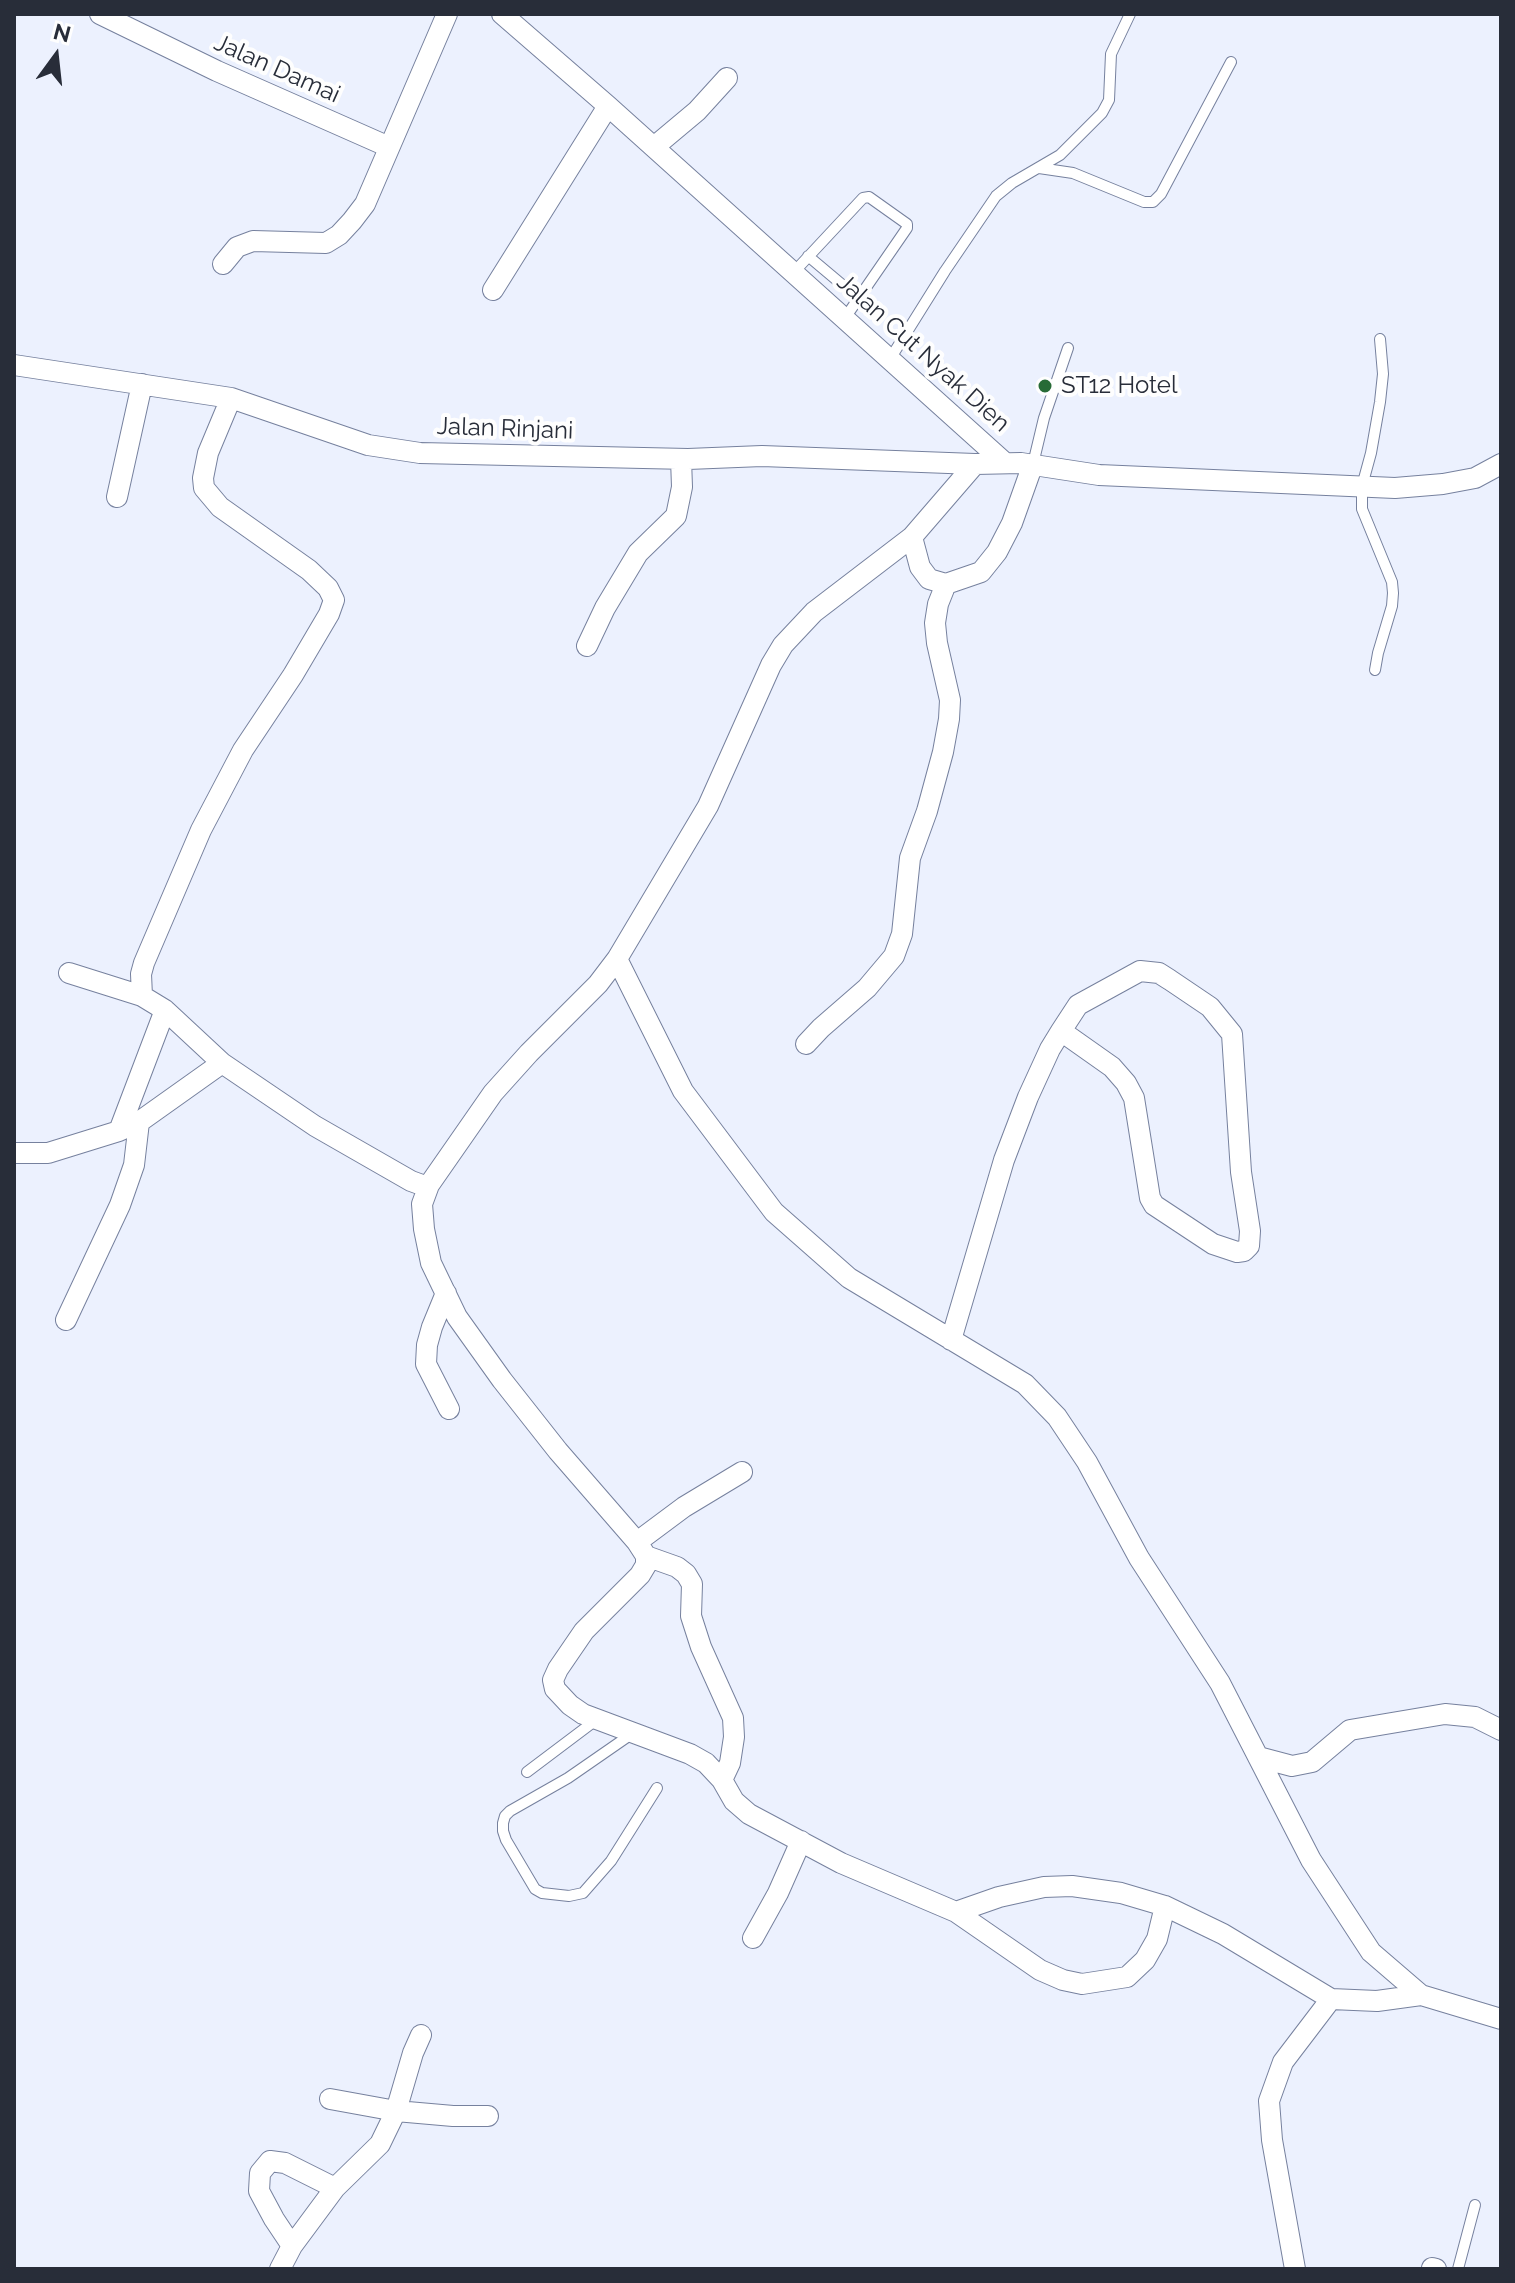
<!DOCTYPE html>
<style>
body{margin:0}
#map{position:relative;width:1515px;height:2283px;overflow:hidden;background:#ecf1fe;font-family:Raleway,sans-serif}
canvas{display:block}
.frame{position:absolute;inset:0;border:16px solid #282d39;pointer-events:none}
.north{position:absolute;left:16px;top:16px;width:80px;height:80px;-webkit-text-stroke:6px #fefefe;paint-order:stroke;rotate:15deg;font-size:22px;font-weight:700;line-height:32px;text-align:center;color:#282d39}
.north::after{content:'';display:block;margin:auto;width:28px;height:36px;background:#282d39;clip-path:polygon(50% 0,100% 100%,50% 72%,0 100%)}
</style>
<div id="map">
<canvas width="1515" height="2283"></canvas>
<div class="frame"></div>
<div class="north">N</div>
</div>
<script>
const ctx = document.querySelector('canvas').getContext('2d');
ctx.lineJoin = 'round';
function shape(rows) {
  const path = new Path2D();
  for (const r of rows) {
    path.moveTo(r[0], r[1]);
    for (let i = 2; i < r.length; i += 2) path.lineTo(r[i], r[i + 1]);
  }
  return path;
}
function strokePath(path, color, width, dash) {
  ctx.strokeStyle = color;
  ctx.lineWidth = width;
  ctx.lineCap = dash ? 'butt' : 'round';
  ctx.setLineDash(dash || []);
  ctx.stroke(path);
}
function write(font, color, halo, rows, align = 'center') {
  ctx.font = font + ' Raleway,sans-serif';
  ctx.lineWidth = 8;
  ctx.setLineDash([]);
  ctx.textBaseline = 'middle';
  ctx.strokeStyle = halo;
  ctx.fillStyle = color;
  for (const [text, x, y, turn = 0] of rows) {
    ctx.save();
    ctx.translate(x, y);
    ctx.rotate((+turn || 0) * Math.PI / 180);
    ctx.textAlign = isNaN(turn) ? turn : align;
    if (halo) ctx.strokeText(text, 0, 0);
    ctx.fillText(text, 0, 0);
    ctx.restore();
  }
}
const service = shape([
 [1039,168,1073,173,1144,202,1153,202,1161,194,1231,62],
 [808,256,858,298],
 [794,272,863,198,869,197,907,224,907,228,845,318],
 [890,359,945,271,996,196,1012,183,1060,155,1102,113,1109,100,1111,54,1130,14],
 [1033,464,1044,418,1068,348],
 [1375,670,1378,653,1392,606,1393,593,1392,582,1362,509,1362,486,1371,453,1380,402,1383,374,1380,339],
 [633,1733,568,1778,510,1811,505,1816,503,1823,503,1831,506,1840,535,1889,542,1893,569,1896,583,1893,611,1861,657,1788],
 [527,1772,596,1720],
 [1458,2269,1475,2205]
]);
const minor = shape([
 [100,14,217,71,389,147],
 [502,14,608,106,1005,463],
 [654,147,697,111,727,78],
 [223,264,237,247,253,241,326,243,339,235,352,221,365,204,447,14],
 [493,290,608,106],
 [14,365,231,398,368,445,420,453,688,459,762,456,975,464,1021,463,1099,475,1395,488,1443,484,1475,478,1501,464],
 [231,398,208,453,203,478,204,488,220,507,309,570,328,588,334,600,329,614,293,675,243,750,201,830,144,963,141,974,142,996,165,1010,222,1063,315,1126,411,1181,422,1185,429,1185,493,1093,529,1053,598,984,617,959,708,806,771,665,783,645,814,612,912,537,975,464],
 [117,497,142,384],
 [912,537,920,567,929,579,946,584,981,572,997,552,1012,523,1033,464],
 [587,646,605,608,638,553,676,516,682,487,681,459],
 [617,959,683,1091,774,1212,849,1278,1025,1384,1057,1417,1087,1462,1139,1558,1220,1683,1311,1860,1371,1952,1421,1995,1501,2019],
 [69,973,142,996],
 [806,1044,821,1028,867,988,894,956,902,934,910,858,927,811,943,752,949,719,950,700,937,643,935,623,938,604,946,584],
 [119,1131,165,1010],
 [14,1153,48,1153,119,1131,139,1122,222,1063],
 [429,1185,422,1204,424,1229,431,1263,457,1317,502,1380,558,1451,637,1542,646,1556,646,1565,640,1575,584,1631,558,1669,553,1680,555,1689,570,1705,583,1714,690,1754,706,1763,722,1780,734,1801,749,1814,841,1863,956,1912,1040,1970,1063,1980,1082,1984,1127,1977,1145,1960,1157,1939,1165,1906,1223,1934,1331,1999,1377,2001,1421,1995],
 [446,1293,432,1327,427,1345,426,1364,449,1409],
 [66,1320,120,1205,134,1165,139,1122],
 [951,1340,1004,1160,1028,1097,1050,1049,1061,1031,1078,1005,1140,971,1159,973,1170,980,1210,1007,1232,1034,1241,1172,1250,1231,1249,1246,1244,1251,1237,1252,1213,1244,1154,1205,1150,1198,1134,1098,1126,1083,1112,1067,1061,1031],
 [637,1542,684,1507,742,1472],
 [646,1556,677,1567,686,1574,692,1584,691,1616,701,1647,733,1718,734,1737,730,1763,722,1780],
 [1258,1757,1292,1766,1312,1762,1350,1730,1445,1714,1475,1717,1501,1730],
 [956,1912,999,1897,1044,1887,1072,1886,1121,1893,1165,1906],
 [753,1938,778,1893,801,1841],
 [330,2099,396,2111,453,2116,488,2116],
 [292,2246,274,2219,259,2191,260,2173,270,2161,285,2163,335,2188],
 [1432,2268,1436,2269],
 [280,2269,292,2246,335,2188,380,2144,396,2111,413,2053,421,2035],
 [1295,2269,1272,2140,1269,2101,1283,2062,1331,1999]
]);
strokePath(service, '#76819e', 12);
strokePath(minor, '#76819e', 22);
strokePath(service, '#fff', 10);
strokePath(minor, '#fff', 20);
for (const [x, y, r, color] of [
 [1045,386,8,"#276b36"]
]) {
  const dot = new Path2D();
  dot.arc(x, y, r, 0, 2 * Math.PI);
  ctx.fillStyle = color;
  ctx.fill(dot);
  strokePath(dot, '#fefefe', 3);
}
write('24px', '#282d39', '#fefefe', [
 ["Jalan Damai",277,69,24],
 ["Jalan Cut Nyak Dien",923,353,42],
 ["Jalan Rinjani",505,429,2]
]);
write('24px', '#282d39', '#fefefe', [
 ["ST12 Hotel",1061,386]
], 'left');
</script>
